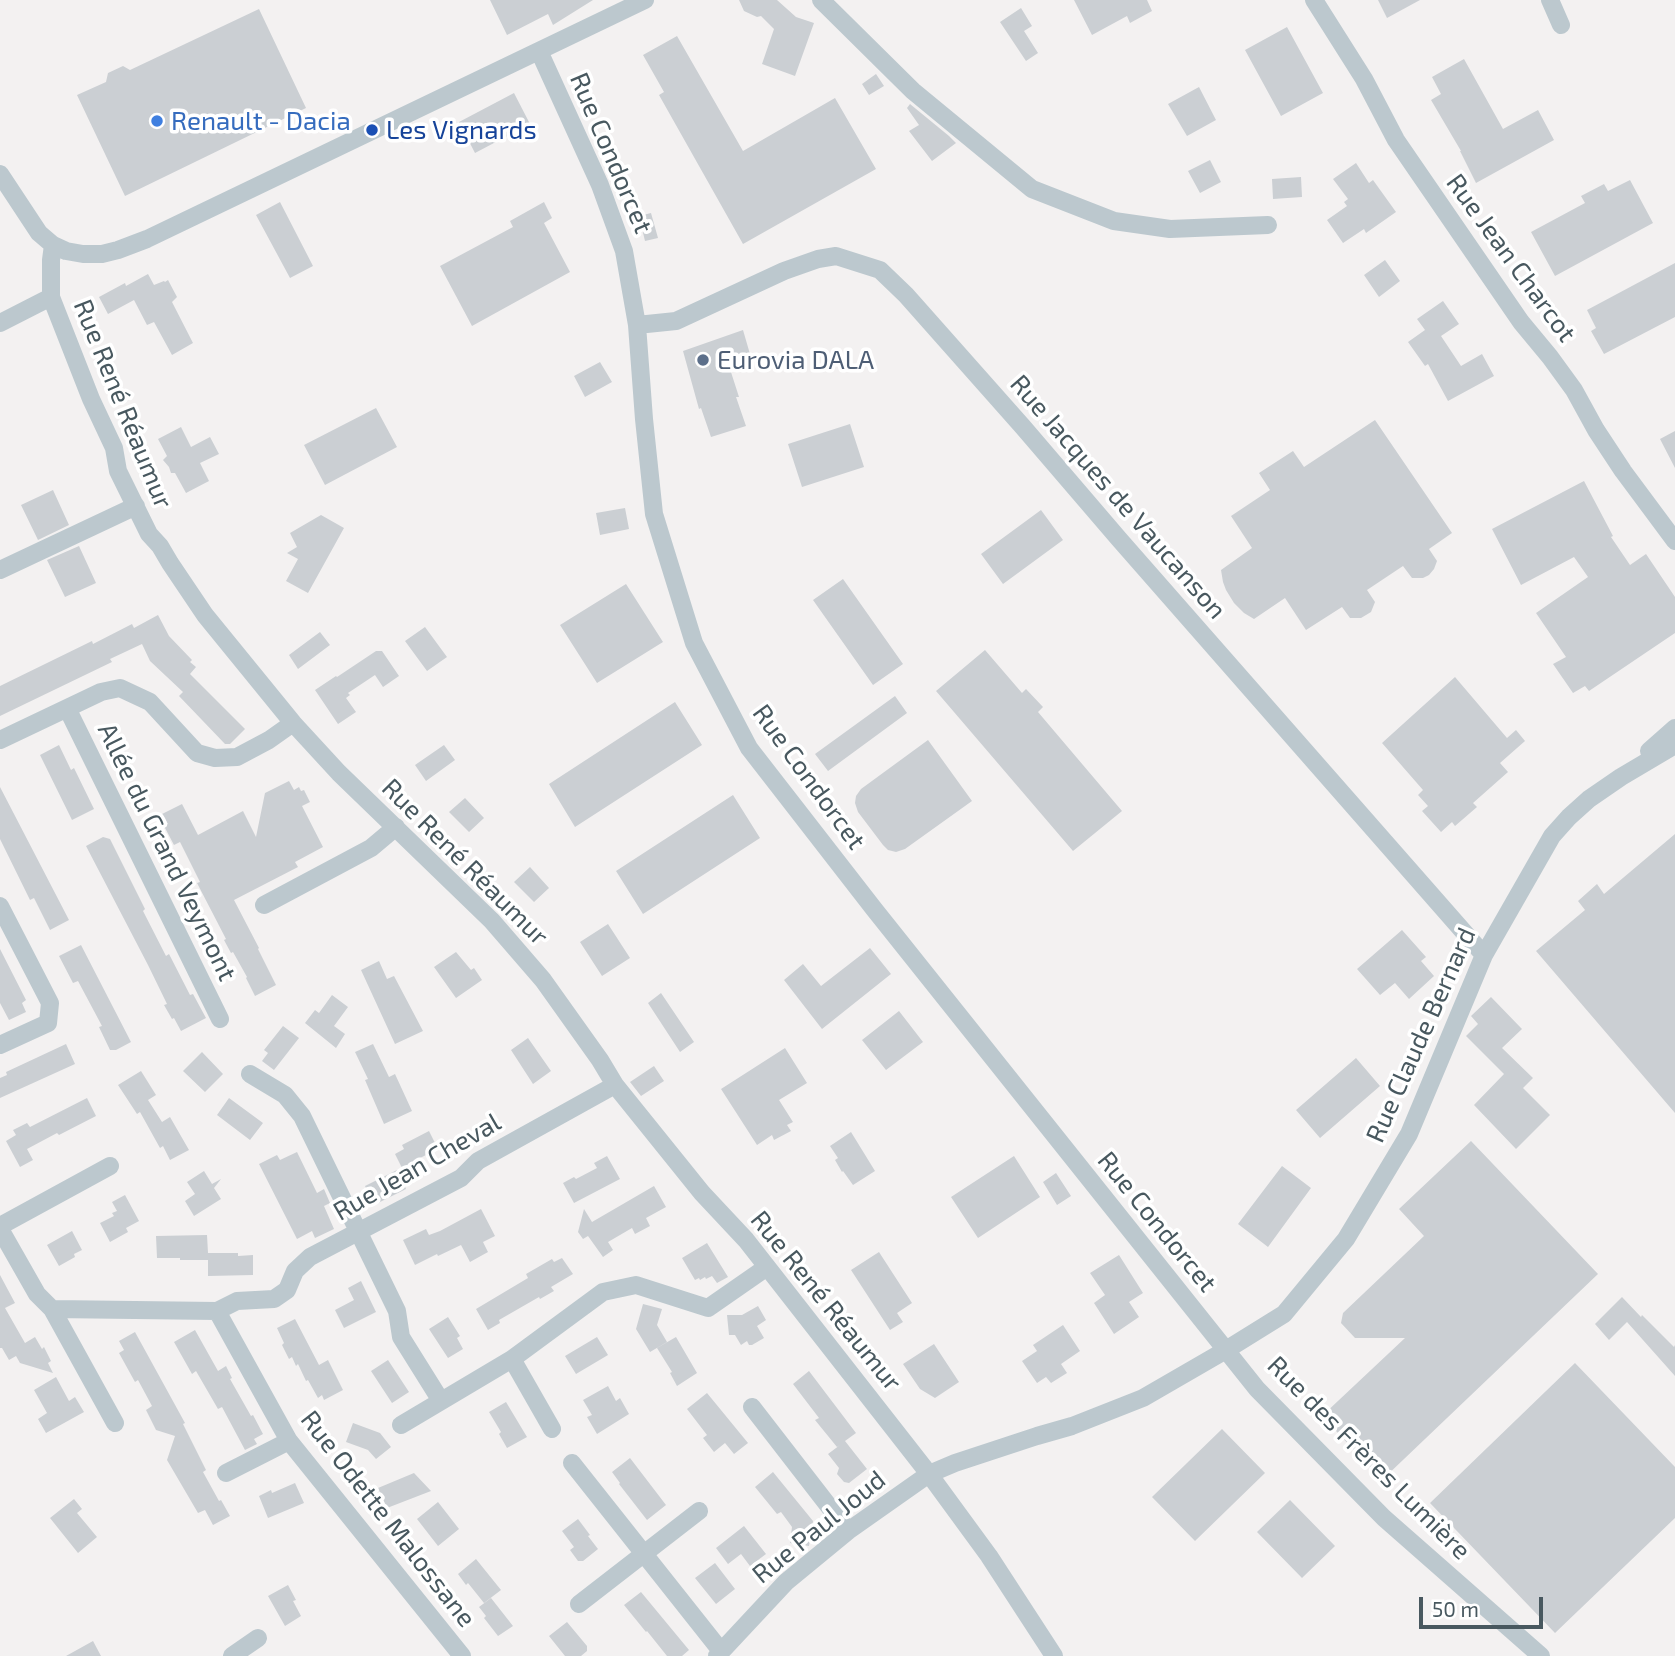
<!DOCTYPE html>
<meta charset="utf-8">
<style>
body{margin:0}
#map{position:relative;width:1675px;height:1656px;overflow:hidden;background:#f3f1f1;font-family:"Exo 2",sans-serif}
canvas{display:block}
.scale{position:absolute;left:1419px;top:1597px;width:124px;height:32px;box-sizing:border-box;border:4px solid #48585f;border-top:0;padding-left:9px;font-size:21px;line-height:24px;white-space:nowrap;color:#48585f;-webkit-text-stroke:5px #fff;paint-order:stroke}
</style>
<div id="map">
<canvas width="1675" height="1656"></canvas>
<div class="scale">50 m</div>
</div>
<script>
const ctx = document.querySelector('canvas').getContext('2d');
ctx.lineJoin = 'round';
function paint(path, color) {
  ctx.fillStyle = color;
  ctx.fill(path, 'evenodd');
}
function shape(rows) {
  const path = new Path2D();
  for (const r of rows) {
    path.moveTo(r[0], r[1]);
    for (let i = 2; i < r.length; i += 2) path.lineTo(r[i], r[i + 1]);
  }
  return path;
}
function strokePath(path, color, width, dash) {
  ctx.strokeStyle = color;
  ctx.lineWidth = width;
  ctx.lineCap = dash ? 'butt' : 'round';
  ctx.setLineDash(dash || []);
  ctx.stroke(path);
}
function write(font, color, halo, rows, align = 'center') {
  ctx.font = font + ' "Exo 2",sans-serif';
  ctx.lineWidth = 7;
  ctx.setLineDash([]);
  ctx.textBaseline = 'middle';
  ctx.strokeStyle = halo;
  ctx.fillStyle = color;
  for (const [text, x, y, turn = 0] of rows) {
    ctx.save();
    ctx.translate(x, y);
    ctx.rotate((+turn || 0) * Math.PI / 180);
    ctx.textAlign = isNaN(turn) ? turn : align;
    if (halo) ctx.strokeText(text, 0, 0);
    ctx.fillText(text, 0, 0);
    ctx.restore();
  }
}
paint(shape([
 [490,0,593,0,553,25,548,14,507,35],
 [739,0,777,0,796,17,814,23,795,76,762,64,774,29,761,16,757,17,744,11],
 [1074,0,1147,0,1152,11,1130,23,1127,16,1092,35],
 [1378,0,1420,0,1387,18],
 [1021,8,1032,26,1024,31,1038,53,1026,61,1000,22],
 [259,9,306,108,125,196,77,95,106,82,108,73,123,66,130,70],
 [1287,27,1323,93,1281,116,1245,50],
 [677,36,743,151,835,98,876,169,743,244,659,95,664,92,643,55],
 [1464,59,1503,129,1538,110,1554,140,1476,183,1460,151,1461,151,1431,100,1441,94,1432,77],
 [876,74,884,86,869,95,862,84],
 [1199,87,1216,120,1187,136,1168,104],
 [514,93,530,124,475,153,459,122],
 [910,104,949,136,956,143,932,161,909,131,919,125,907,108],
 [1210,160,1221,182,1200,193,1188,171],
 [1356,163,1369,183,1373,180,1396,212,1366,233,1364,229,1343,243,1327,220,1347,206,1344,202,1348,199,1333,179],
 [1301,177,1302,197,1273,199,1272,179],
 [1630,180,1653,223,1555,276,1531,232,1585,203,1581,196,1604,184,1608,191],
 [280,202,313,266,290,278,256,215],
 [544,202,552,218,544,223,570,272,472,326,440,266,513,227,510,221],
 [651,213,658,238,645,241,639,216],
 [1385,260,1400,281,1379,297,1364,275],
 [1675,263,1675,317,1604,354,1591,331,1596,328,1587,310],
 [148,274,154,285,164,281,165,282,168,280,177,297,172,302,193,343,172,355,154,322,147,325,134,300,108,314,99,297,125,283,126,286],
 [1443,301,1459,324,1441,336,1461,366,1482,354,1494,376,1448,401,1428,364,1425,366,1408,342,1425,330,1417,319],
 [743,330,752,361,730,369,739,397,736,397,746,426,711,437,701,408,699,409,683,351],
 [600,362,612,382,585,397,574,376],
 [376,408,397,447,325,485,304,445],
 [1375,420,1452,533,1429,549,1437,561,1434,569,1429,575,1423,578,1412,578,1403,566,1367,590,1375,602,1371,612,1361,618,1350,618,1342,607,1306,630,1285,598,1254,619,1244,613,1234,603,1226,590,1223,582,1221,570,1252,548,1231,516,1270,490,1259,473,1293,451,1304,467],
 [850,424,864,467,802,487,788,444],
 [181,427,191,447,210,437,219,454,200,463,209,481,186,493,175,473,171,473,169,467,163,460,167,456,158,439],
 [1675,431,1675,468,1660,439],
 [1584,481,1613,536,1611,537,1630,565,1646,554,1675,597,1675,633,1589,691,1585,686,1573,693,1553,664,1566,657,1536,613,1588,577,1574,557,1521,585,1492,529],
 [53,490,69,525,38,540,21,505],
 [625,508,629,529,600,535,596,513],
 [1041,510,1063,540,1003,584,981,554],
 [321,515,344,528,308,593,286,581,298,559,287,553,297,547,290,533],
 [79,546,96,583,65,597,47,560],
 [843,579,903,664,873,685,813,600],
 [626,584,663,642,597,683,560,625],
 [158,615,169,636,192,660,190,662,196,667,190,674,245,729,230,744,225,744,179,696,183,692,150,661,142,644,110,659,112,662,0,716,0,686,92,641,93,644,132,624,134,628],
 [425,627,447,657,427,671,405,641],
 [320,632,330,645,298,669,289,655],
 [985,650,1022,693,1026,689,1043,707,1038,712,1122,811,1073,851,936,691],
 [376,651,382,651,399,676,383,687,375,675,348,693,350,695,346,698,356,712,338,724,315,690,336,676,337,677],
 [1455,677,1507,738,1516,730,1525,741,1500,763,1508,772,1473,803,1477,807,1455,826,1452,822,1441,832,1422,811,1428,806,1418,795,1423,790,1382,743],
 [895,696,907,713,828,771,815,754],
 [675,702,702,745,575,827,549,784],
 [928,740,972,801,905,849,896,852,888,850,883,845,858,812,855,803,856,796,861,789],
 [59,745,71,770,74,768,94,809,72,820,40,755],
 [444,745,455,760,426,781,415,765],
 [289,781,294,790,299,787,301,791,304,790,310,802,302,806,323,847,295,862,298,867,234,900,259,948,258,949,276,985,255,996,246,978,247,977,233,952,231,953,224,940,226,939,197,883,200,882,180,842,174,845,164,826,168,824,162,814,182,804,198,835,243,811,256,837,265,793],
 [0,787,69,920,50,930,34,898,30,900,0,839],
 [733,795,760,838,643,914,616,871],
 [465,798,484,818,469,832,449,812],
 [1675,834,1675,1113,1536,951,1585,910,1578,901,1597,884,1604,894],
 [103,837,110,839,145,909,143,911,166,956,169,954,190,995,193,994,206,1018,181,1031,174,1018,172,1019,164,1005,167,1004,148,965,86,846],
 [530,867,549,888,534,902,514,882],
 [608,924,630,958,602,976,580,942],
 [1402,930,1426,957,1421,961,1434,976,1409,999,1395,983,1380,995,1357,969],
 [81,945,131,1042,116,1050,110,1050,99,1027,102,1026,78,981,73,983,59,956],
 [870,948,891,974,822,1029,784,980,803,964,821,986],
 [0,949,26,1000,22,1003,26,1012,9,1020,0,1003],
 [456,952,471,970,474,968,482,980,456,998,434,967],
 [379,961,387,979,394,976,423,1031,395,1044,361,970],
 [661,993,694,1042,680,1052,648,1003],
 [332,995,348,1007,334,1026,345,1034,336,1048,305,1023,315,1010,319,1013],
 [1491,997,1522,1029,1502,1048,1533,1078,1523,1088,1550,1115,1516,1149,1474,1105,1504,1074,1466,1036,1478,1024,1471,1016],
 [899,1011,923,1042,886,1070,862,1040],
 [283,1026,299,1038,274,1070,262,1061,268,1053,264,1050],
 [528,1038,551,1071,533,1084,511,1050],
 [66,1044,75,1064,0,1098,0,1078,7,1075,6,1072],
 [373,1044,389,1077,395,1074,412,1111,384,1124,365,1080,368,1079,355,1052],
 [785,1048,807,1083,779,1100,793,1122,787,1125,791,1131,774,1140,772,1135,757,1145,721,1089],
 [202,1052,223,1074,205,1092,183,1071],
 [1356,1058,1380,1086,1320,1138,1296,1110],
 [654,1066,664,1081,641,1096,630,1082],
 [141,1071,156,1095,148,1100,162,1122,170,1117,189,1150,170,1160,163,1146,160,1148,140,1112,137,1114,118,1085],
 [87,1098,96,1116,59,1135,57,1133,27,1149,33,1160,20,1167,6,1141,16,1135,13,1130,27,1123,30,1127],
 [229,1098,263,1123,250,1140,217,1115],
 [429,1131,438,1149,420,1158,422,1161,403,1170,395,1154,404,1149,402,1145],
 [851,1132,875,1171,853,1185,843,1171,842,1172,835,1160,838,1158,830,1146],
 [1471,1141,1598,1274,1382,1480,1322,1416,1405,1338,1355,1338,1341,1323,1343,1313,1424,1236,1399,1209],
 [297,1152,317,1193,324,1189,330,1203,324,1206,334,1229,315,1238,312,1231,297,1239,259,1164,277,1155,280,1160],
 [607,1156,620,1179,574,1203,563,1183,574,1177,576,1179,597,1168,594,1163],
 [1014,1156,1040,1197,978,1238,951,1197],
 [1282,1166,1311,1188,1268,1247,1238,1224],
 [397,1170,406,1189,374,1205,365,1186],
 [204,1171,212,1184,221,1179,214,1188,221,1199,194,1216,185,1201,195,1194,187,1182],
 [1056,1173,1071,1196,1057,1205,1043,1182],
 [654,1186,666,1207,646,1218,650,1226,635,1234,632,1228,608,1242,613,1250,603,1257,588,1236,583,1239,578,1232,584,1209,592,1222],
 [125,1195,139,1221,126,1228,128,1232,110,1242,100,1223,114,1216,112,1213,117,1211,112,1202],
 [481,1209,495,1236,483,1242,488,1252,470,1262,461,1245,438,1256,437,1254,415,1265,403,1240,426,1229,429,1235,440,1231],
 [72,1231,82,1250,74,1254,75,1257,59,1266,47,1245],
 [207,1235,208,1253,238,1253,238,1256,253,1255,253,1275,208,1276,208,1260,180,1260,180,1258,157,1258,156,1236],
 [707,1243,728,1277,717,1283,712,1276,706,1279,705,1277,700,1280,699,1278,695,1280,682,1258],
 [879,1252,912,1303,897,1313,903,1322,890,1330,851,1270],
 [1119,1255,1143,1293,1129,1302,1139,1317,1114,1334,1094,1303,1105,1295,1090,1273],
 [562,1258,573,1274,551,1287,554,1291,540,1299,539,1297,499,1320,500,1323,488,1330,476,1309,528,1278,526,1274,552,1259,554,1262],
 [0,1275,15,1303,5,1308,25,1343,35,1337,42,1349,44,1347,51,1361,48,1363,53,1373,20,1363,16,1356,9,1360,2,1348,0,1348],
 [361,1281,376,1312,344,1328,335,1310,354,1300,348,1288],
 [1622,1297,1641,1317,1642,1315,1674,1347,1675,1345,1675,1376,1627,1322,1609,1340,1595,1324],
 [643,1304,662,1309,657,1325,667,1342,650,1352,636,1329],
 [758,1306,766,1320,757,1326,764,1338,752,1345,749,1345,747,1341,741,1345,735,1335,729,1335,727,1315,742,1315],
 [448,1317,460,1336,457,1338,463,1349,448,1358,429,1329],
 [295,1319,319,1365,328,1360,343,1390,324,1400,322,1395,318,1398,308,1380,306,1381,298,1364,296,1366,292,1357,289,1359,282,1345,284,1343,277,1328],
 [1063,1325,1080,1351,1061,1364,1067,1373,1051,1383,1046,1377,1037,1383,1022,1361,1037,1351,1033,1345],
 [195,1330,218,1371,226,1366,232,1378,230,1379,251,1416,253,1415,263,1434,254,1439,257,1444,245,1450,222,1407,218,1409,196,1371,192,1374,174,1342],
 [135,1332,185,1423,183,1424,206,1470,203,1472,219,1501,221,1500,230,1516,213,1525,205,1510,198,1513,167,1460,175,1436,156,1430,146,1410,152,1406,138,1380,135,1382,119,1353,124,1350,119,1341],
 [597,1337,608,1355,576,1374,565,1356],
 [676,1337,697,1373,677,1386,670,1373,672,1372,657,1348],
 [934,1344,959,1382,935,1398,920,1389,903,1364],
 [388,1360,409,1392,392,1403,371,1371],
 [1575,1363,1675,1467,1675,1518,1555,1633,1430,1503],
 [809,1371,856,1433,845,1441,867,1469,849,1483,844,1482,837,1474,839,1468,828,1454,840,1445,837,1447,815,1420,819,1418,793,1384],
 [56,1377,69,1401,75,1397,84,1412,46,1433,38,1419,47,1413,34,1390],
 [608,1386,616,1401,620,1398,629,1414,597,1434,587,1417,592,1415,583,1400],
 [707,1393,748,1443,734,1454,725,1443,714,1452,703,1438,707,1435,687,1409],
 [506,1402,527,1437,507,1448,499,1434,501,1432,489,1412],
 [353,1423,380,1433,391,1447,376,1459,368,1450,346,1442],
 [1222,1429,1265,1473,1195,1541,1152,1497],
 [630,1458,666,1505,647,1520,619,1484,620,1483,612,1472],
 [773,1472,813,1521,809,1546,790,1543,792,1527,781,1512,777,1514,755,1487],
 [414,1473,431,1491,387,1508,378,1488],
 [295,1483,304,1503,268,1518,259,1496,271,1490,272,1493],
 [74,1499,82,1509,77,1513,97,1537,78,1553,50,1518],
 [1290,1500,1335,1546,1302,1578,1257,1532],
 [438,1502,459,1529,438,1546,417,1519],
 [578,1519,590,1535,588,1536,598,1549,583,1561,578,1561,570,1550,574,1547,562,1531],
 [744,1526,766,1554,750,1566,741,1554,728,1564,716,1548],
 [476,1559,501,1590,484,1603,468,1583,466,1585,458,1574],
 [715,1563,735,1589,716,1604,695,1578],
 [288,1585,296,1600,293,1601,301,1616,285,1626,268,1596],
 [641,1592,689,1650,682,1656,667,1656,647,1631,646,1632,624,1605],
 [491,1598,513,1626,498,1636,484,1618,486,1616,479,1607],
 [567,1622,587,1646,587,1651,581,1656,565,1656,549,1636],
 [93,1641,101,1656,66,1656]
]), '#cbcfd3');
strokePath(shape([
 [821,0,913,91,1032,189,1114,221,1170,229,1268,225],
 [1314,0,1364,79,1396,140,1521,322,1550,357,1574,390,1596,430,1623,471,1675,541],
 [1550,0,1561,25],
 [539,51,600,185,624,251,637,325,644,419,654,514,694,643,749,748,874,909,1257,1389,1384,1518,1541,1656],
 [0,174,39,233,53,245,66,251,83,254,102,254,118,250,147,239,645,0],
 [53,245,51,260,51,297,91,399,114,448,118,471,149,534,160,546,170,563,205,615,293,723,339,773,492,921,543,980,600,1060,615,1085,702,1193,746,1240,929,1474,989,1556,1054,1656],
 [0,323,51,297],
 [637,325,676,321,784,271,818,259,836,256,880,270,906,295,1023,427,1119,539,1484,955],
 [0,570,136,506],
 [67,708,220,1019],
 [0,740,101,692,120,688,150,702,197,753,215,758,237,757,269,740,293,723],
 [1649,751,1675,728],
 [264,905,371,848,396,827],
 [0,906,50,1003,48,1023,0,1045],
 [250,1074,285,1095,302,1116,397,1311,401,1337,441,1401],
 [0,1226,110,1166],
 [0,1229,37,1294,52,1309,217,1311,289,1441,462,1656],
 [52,1309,115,1423],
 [217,1311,237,1301,274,1299,287,1290,295,1271,310,1257,461,1178,478,1161,615,1085],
 [752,1407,848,1531],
 [401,1425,512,1359],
 [552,1429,512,1359,603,1292,636,1285,708,1308,767,1267],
 [572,1463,721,1651],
 [226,1473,289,1441],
 [579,1604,699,1511],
 [232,1656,258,1638],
 [717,1656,786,1582,848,1531,929,1474,955,1463,1037,1436,1072,1426,1143,1398,1226,1350,1284,1314,1346,1239,1409,1134,1484,955,1552,836,1569,817,1589,799,1621,777,1675,745]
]), '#bcc8ce', 18);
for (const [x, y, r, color] of [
 [157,121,7,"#3f7fe0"],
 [372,130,7,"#1a4fb4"],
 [703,360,7,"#5c6f8a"]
]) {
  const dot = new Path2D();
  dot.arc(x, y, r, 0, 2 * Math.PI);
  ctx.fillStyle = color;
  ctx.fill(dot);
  strokePath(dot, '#fff', 2.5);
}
write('26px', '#366cbe', '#fff', [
 ["Renault - Dacia",171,121]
], 'left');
write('26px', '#164399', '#fff', [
 ["Les Vignards",386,130]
], 'left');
write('26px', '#48585f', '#fff', [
 ["Rue Condorcet",611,153,67],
 ["Rue Jean Charcot",1511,258,54],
 ["Rue René Réaumur",123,404,68],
 ["Rue Jacques de Vaucanson",1118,497,49],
 ["Rue Condorcet",809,777,54],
 ["Allée du Grand Veymont",167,852,64],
 ["Rue René Réaumur",465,862,45],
 ["Rue Claude Bernard",1421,1035,-66],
 ["Rue Jean Cheval",417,1167,-30],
 ["Rue Condorcet",1157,1222,51],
 ["Rue René Réaumur",826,1301,51],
 ["Rue des Frères Lumière",1369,1458,45],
 ["Rue Odette Malossane",388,1519,52],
 ["Rue Paul Joud",819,1527,-39]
]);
write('26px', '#4e5e75', '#fff', [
 ["Eurovia DALA",717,360]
], 'left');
</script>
